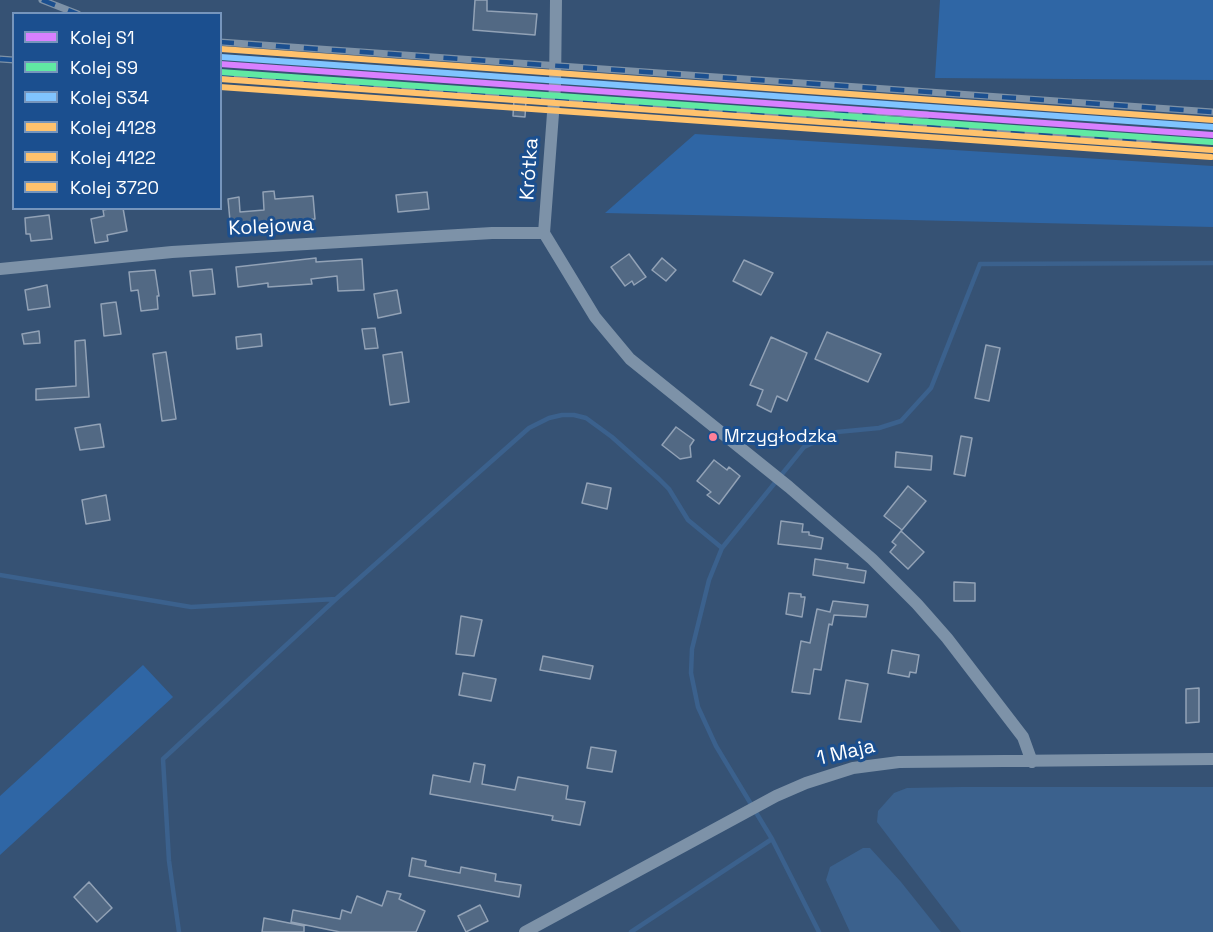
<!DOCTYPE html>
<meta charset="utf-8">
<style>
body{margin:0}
#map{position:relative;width:1213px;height:932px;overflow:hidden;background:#365274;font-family:"Space Grotesk",sans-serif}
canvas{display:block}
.legend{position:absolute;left:12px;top:12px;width:210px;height:198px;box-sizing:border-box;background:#1b4f8f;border:2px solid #7695bc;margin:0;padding:8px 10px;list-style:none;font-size:18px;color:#fff}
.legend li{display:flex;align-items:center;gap:12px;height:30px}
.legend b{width:30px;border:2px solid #7695bc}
</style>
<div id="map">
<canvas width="1213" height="932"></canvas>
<ul class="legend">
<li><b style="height:8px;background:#d880ff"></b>Kolej S1</li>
<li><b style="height:8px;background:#60e9a3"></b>Kolej S9</li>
<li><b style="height:8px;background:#80c4ff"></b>Kolej S34</li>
<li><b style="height:8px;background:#ffc26d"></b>Kolej 4128</li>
<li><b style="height:8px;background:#ffc26d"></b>Kolej 4122</li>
<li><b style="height:8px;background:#ffc26d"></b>Kolej 3720</li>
</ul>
</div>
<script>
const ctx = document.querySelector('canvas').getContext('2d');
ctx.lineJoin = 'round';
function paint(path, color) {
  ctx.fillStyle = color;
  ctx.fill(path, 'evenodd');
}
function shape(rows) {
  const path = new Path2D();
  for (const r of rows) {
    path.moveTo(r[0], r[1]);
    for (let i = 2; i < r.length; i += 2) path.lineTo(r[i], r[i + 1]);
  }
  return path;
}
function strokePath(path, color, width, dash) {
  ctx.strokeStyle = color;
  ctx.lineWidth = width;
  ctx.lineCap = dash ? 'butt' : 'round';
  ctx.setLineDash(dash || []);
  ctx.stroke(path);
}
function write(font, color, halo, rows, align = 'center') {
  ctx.font = font + ' "Space Grotesk",sans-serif';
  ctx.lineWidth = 6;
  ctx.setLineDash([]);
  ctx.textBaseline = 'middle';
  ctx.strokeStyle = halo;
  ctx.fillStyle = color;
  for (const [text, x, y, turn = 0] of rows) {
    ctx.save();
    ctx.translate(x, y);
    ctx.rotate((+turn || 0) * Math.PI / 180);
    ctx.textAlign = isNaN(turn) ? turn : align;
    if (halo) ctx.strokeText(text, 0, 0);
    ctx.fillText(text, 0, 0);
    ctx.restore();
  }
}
paint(shape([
 [940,0,1213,0,1213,80,935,78],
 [695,134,1213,166,1213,227,605,213],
 [143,665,173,697,0,855,0,796]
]), '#2f66a5');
paint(shape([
 [961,787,1213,787,1213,932,961,932,877,822,878,811,894,793,907,788],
 [863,848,870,848,901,882,941,932,850,932,826,880,830,867]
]), '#3b618d');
strokePath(shape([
 [0,575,191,607,336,599],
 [179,932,169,861,163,759,336,599,529,428,549,418,562,415,574,415,586,418,612,437,659,479,669,489,688,520,722,548],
 [631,932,772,839],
 [819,932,772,839,716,746,698,707,691,673,692,649,709,580,722,548,804,447,837,432,879,428,901,421,931,388,980,264,1213,263]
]), '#3b618d', 4.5);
const building = shape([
 [475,0,487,0,487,11,537,14,535,35,473,30,475,0],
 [514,99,526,100,525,117,513,116,514,99],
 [274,191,275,199,313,196,315,219,242,226,243,232,231,232,228,199,239,197,240,212,264,210,263,192,274,191],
 [427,192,429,209,398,212,396,195,427,192],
 [114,208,123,208,127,231,107,235,108,241,95,243,91,219,104,216,103,210,114,208],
 [49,215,52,239,31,241,30,234,26,234,25,218,49,215],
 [629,254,646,277,634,285,632,281,625,286,611,267,629,254],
 [316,258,316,262,362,259,364,290,338,291,337,276,311,279,312,284,268,287,268,283,238,287,236,267,316,258],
 [662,258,676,270,666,281,652,270,662,258],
 [744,260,773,273,761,295,733,281,744,260],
 [212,269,215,294,193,296,190,271,212,269],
 [155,270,159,296,157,296,158,309,141,311,138,290,131,291,129,272,155,270],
 [47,285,50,307,28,310,25,290,47,285],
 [397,290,401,313,378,318,374,294,397,290],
 [116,302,121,334,104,336,101,304,116,302],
 [375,328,378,348,365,349,362,329,375,328],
 [39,331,40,343,24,344,22,334,39,331],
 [827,332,881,354,868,382,815,359,827,332],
 [261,334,262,346,237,349,236,337,261,334],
 [771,337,807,353,787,401,777,396,771,412,757,405,763,390,750,385,771,337],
 [85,340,89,397,36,400,36,389,76,386,75,341,85,340],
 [986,345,1000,348,989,401,975,398,986,345],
 [166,352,176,419,162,421,153,354,166,352],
 [402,352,409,402,390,405,383,355,402,352],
 [100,424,104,447,80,450,75,428,100,424],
 [676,427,694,440,690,446,691,457,680,459,662,445,676,427],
 [961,436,972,438,965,476,954,474,961,436],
 [896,452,932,456,931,470,895,467,896,452],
 [714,460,727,470,729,467,740,476,719,504,707,495,711,492,697,481,714,460],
 [587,483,611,488,607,509,582,503,587,483],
 [908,486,926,501,902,530,884,516,908,486],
 [106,495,110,520,86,524,82,500,106,495],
 [781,521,803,524,802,532,809,532,809,535,823,538,821,549,778,544,781,521],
 [901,531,924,552,908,569,890,552,896,545,892,542,901,531],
 [815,559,848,564,847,568,866,571,864,583,813,575,815,559],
 [954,582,975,583,975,601,954,601,954,582],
 [789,593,801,594,801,597,805,597,802,617,786,614,789,593],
 [833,601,868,605,866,617,834,615,832,625,829,624,821,670,814,669,810,694,792,692,801,641,810,643,817,609,830,612,833,601],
 [461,616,482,620,474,656,456,654,461,616],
 [892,650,919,655,916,673,910,672,909,677,888,673,892,650],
 [543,656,593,666,590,679,540,670,543,656],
 [463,673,496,679,491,701,459,695,463,673],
 [846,680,868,684,861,722,839,719,846,680],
 [1199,688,1199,722,1186,723,1186,689,1199,688],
 [591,747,616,751,612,772,587,768,591,747],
 [474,763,485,765,482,784,515,790,518,777,568,786,566,799,585,802,580,825,552,820,553,816,430,794,433,775,470,782,474,763],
 [412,858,426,861,425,866,444,870,460,873,461,867,496,874,495,881,521,885,519,897,409,876,412,858],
 [89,882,112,908,97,922,74,897,89,882],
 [387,891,401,894,399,899,425,911,416,932,340,932,291,922,293,910,340,919,342,910,351,913,357,896,382,906,387,891],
 [480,905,488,921,466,932,458,916,480,905],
 [264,918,304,926,304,932,262,932,264,918]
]);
paint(building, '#526984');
strokePath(building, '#92a2b6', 1.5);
strokePath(shape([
 [544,233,595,317,630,359,789,487,872,559,917,604,947,638,1023,737,1032,762],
 [544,233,555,87,556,0],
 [0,269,172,252,492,233,544,233],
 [525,932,776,796,806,783,853,768,899,762,1213,759]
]), '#7d92a8', 12);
const rail = shape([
 [42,0,78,14],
 [220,42,1213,112],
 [0,59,14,60],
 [220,74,587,100,747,114,793,116,879,112,927,115],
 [843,121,1148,142]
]);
strokePath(rail, '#7e92a7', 7);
strokePath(rail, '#1b4f8f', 4.5, [14]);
strokePath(shape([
 [220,64,1213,135]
]), '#d880ff', 6);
strokePath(shape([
 [220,72,1212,142]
]), '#60e9a3', 6);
strokePath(shape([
 [221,57,1213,127]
]), '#80c4ff', 6);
strokePath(shape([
 [220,79,1212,150]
]), '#ffc26d', 6);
strokePath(shape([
 [221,49,1213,120]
]), '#ffc26d', 6);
strokePath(shape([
 [220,87,1211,157]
]), '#ffc26d', 6);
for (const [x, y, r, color] of [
 [713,437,5,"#ff8098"]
]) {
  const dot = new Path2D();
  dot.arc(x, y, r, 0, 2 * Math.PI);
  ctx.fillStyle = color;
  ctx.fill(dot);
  strokePath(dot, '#1b4f8f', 2);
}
write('18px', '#fff', '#1b4f8f', [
 ["Mrzygłodzka",724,437]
], 'left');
write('20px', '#fff', '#1b4f8f', [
 ["Krótka",530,169,-86],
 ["Kolejowa",271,227,-3],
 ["1 Maja",846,753,-13]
]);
</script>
